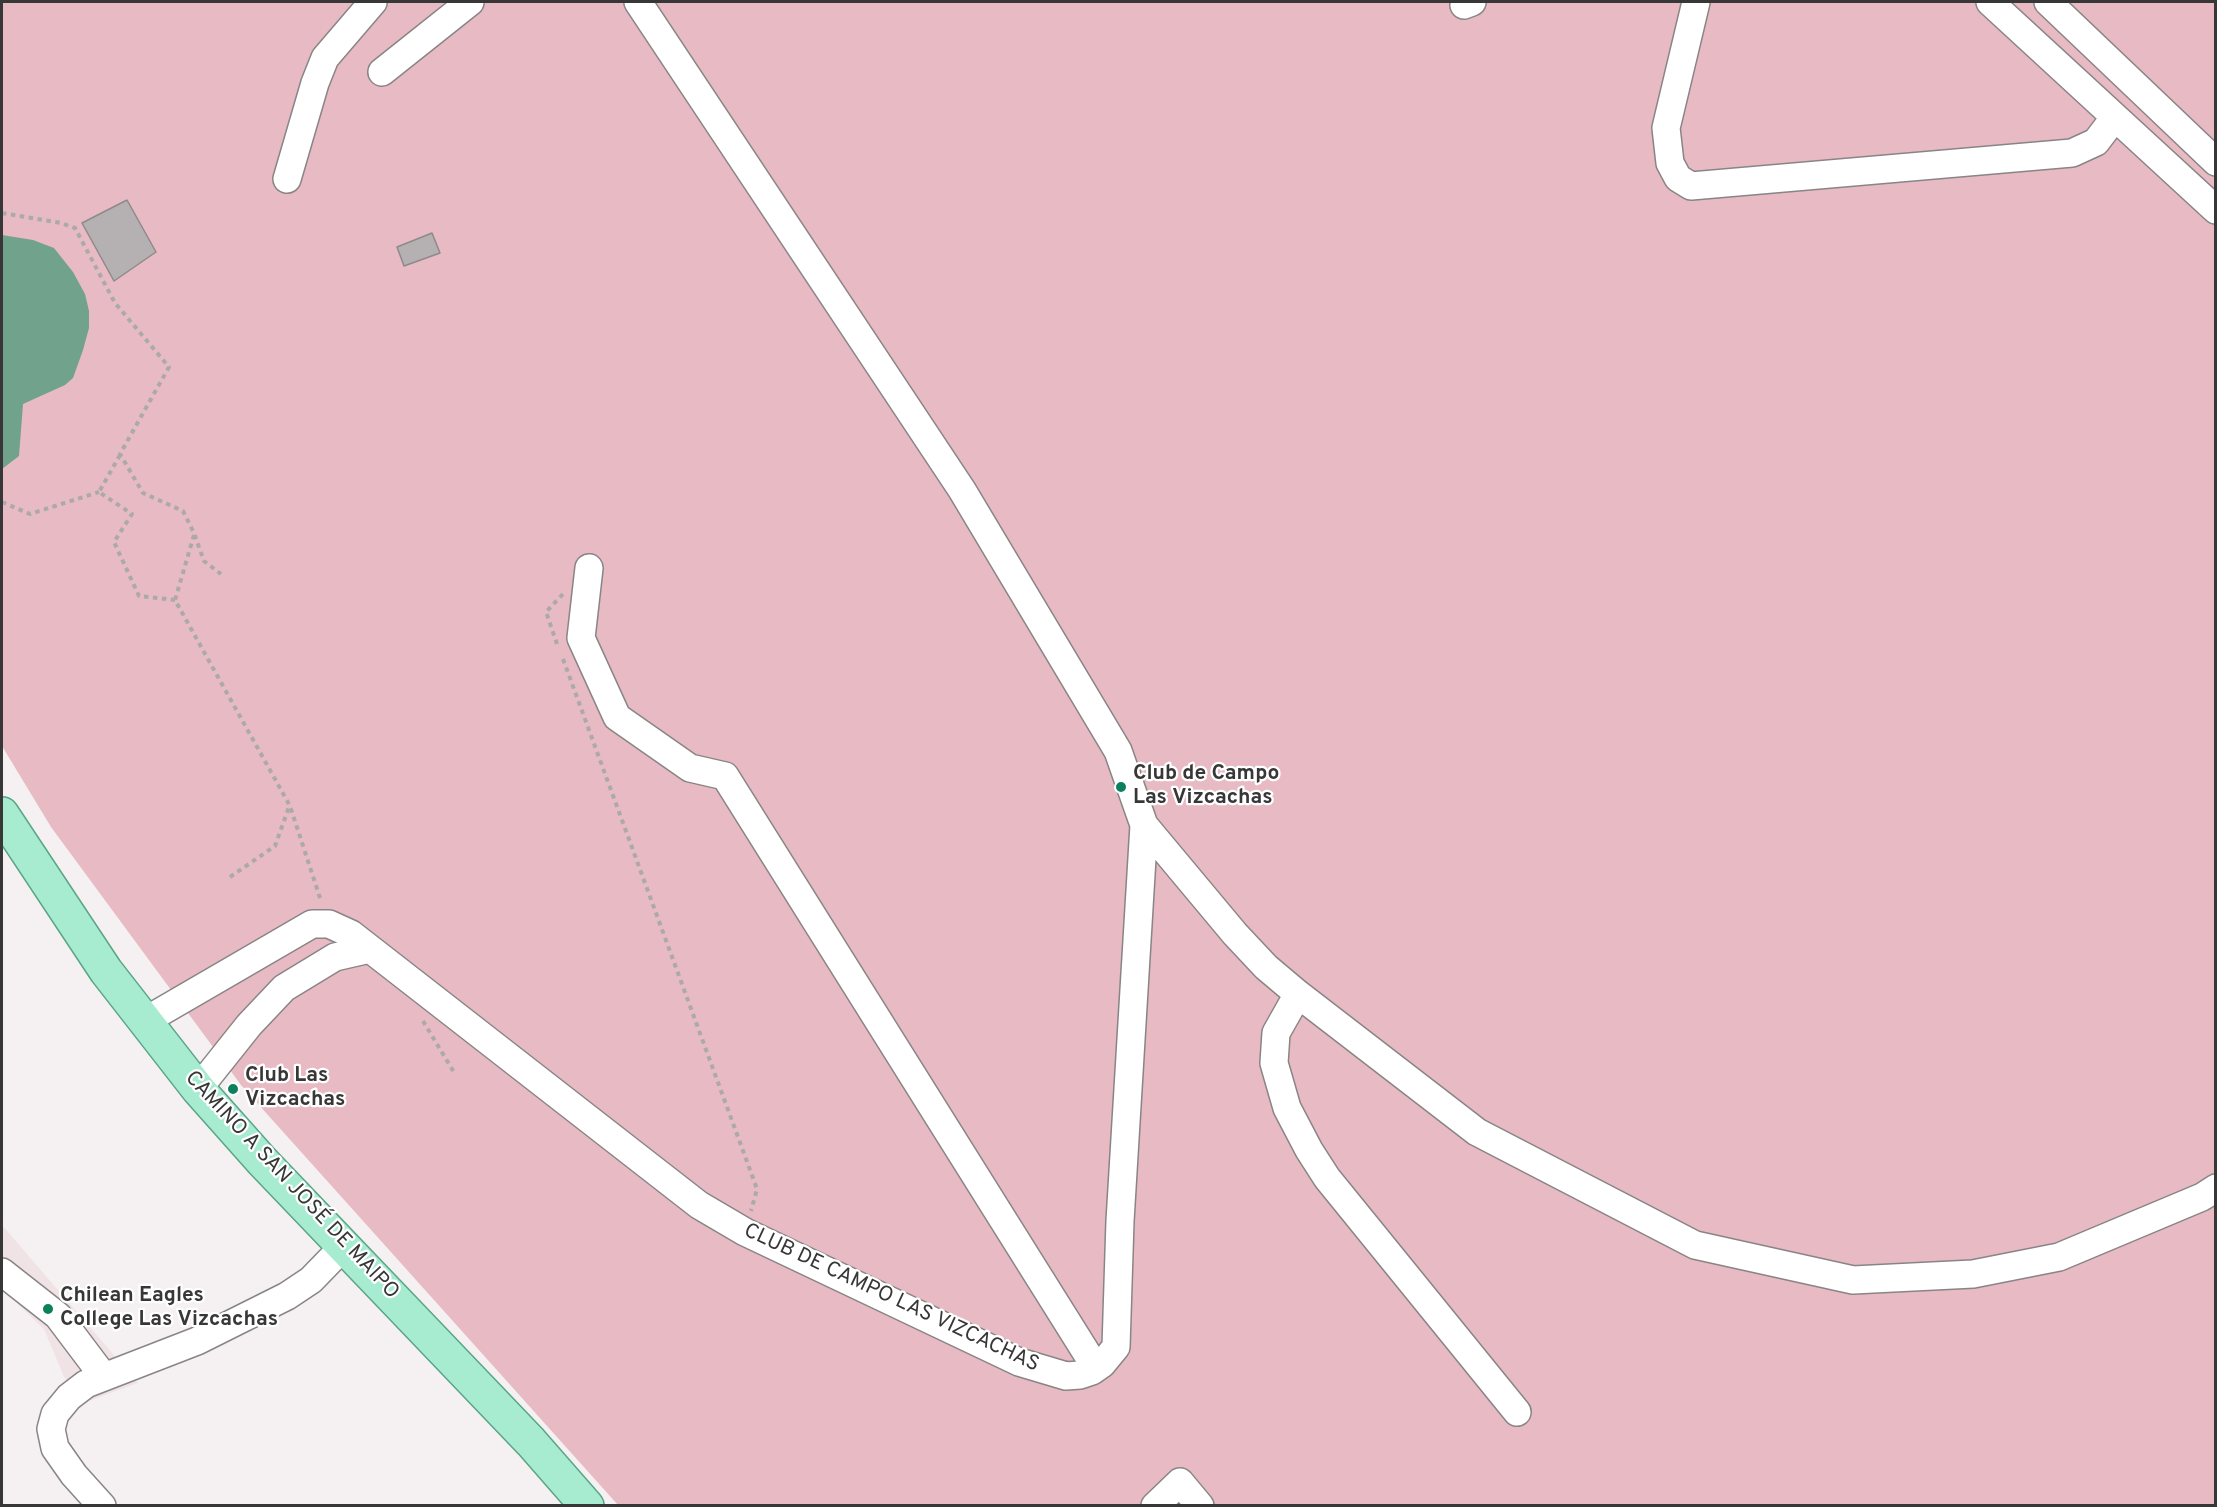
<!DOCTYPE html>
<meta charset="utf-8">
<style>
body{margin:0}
#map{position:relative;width:2217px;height:1507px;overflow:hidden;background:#f5f1f2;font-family:Overpass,sans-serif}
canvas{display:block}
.frame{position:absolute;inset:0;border:3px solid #383737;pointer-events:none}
</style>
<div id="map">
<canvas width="2217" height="1507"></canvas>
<div class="frame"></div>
</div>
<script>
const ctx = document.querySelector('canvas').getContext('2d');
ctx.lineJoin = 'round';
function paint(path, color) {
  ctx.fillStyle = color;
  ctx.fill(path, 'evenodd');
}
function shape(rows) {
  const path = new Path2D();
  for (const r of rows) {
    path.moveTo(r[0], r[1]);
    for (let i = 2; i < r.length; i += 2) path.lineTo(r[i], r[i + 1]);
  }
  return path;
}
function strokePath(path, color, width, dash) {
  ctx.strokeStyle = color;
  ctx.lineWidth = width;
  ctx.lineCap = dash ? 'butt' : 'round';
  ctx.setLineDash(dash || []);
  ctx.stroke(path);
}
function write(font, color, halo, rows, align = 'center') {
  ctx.font = font + ' Overpass,sans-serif';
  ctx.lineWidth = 4.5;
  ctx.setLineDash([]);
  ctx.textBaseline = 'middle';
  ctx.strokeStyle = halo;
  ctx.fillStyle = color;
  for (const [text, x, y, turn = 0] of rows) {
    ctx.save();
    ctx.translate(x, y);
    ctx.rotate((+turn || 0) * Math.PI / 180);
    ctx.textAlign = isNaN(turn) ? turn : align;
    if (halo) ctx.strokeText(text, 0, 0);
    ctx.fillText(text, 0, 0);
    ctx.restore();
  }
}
paint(shape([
 [2,1225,138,1383,86,1402,64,1377,44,1329,2,1289]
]), '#f0e3e6');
paint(shape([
 [2,2,2215,2,2215,1505,618,1505,241,1085,51,827,2,746]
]), '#e7bac4');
paint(shape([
 [2,235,33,240,54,248,73,272,85,294,89,311,89,328,83,350,73,378,65,385,23,404,19,456,2,469]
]), '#71a28c');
const building = shape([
 [127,200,156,252,114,281,82,223,127,200],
 [432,233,440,253,404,266,397,247,432,233]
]);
paint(building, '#b5b1b2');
strokePath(building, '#8e8a8b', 1.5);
const minor = shape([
 [638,2,962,490,1118,751,1144,825,1235,934,1266,967,1298,994,1477,1132,1695,1245,1853,1280,1973,1274,2059,1257,2202,1197,2216,1188],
 [1696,2,1666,128,1670,163,1678,178,1691,186,2072,153,2096,142,2115,117],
 [1990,2,2216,210],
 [2048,2,2216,162],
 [1464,5,1472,2],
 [382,72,470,2],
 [287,179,315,83,325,58,373,2],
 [589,568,581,638,617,717,690,768,725,776,1096,1368],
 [1298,994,1276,1033,1274,1063,1287,1108,1309,1150,1327,1178,1517,1412],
 [145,1021,312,924,329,924,351,934,699,1205,745,1232,1019,1362,1066,1376,1080,1375,1092,1371,1102,1364,1116,1347,1120,1221,1144,825],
 [198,1089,249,1025,284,988,335,957,370,949],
 [2,1272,58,1316,104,1377],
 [102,1506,74,1475,55,1448,51,1429,55,1414,69,1397,86,1384,197,1341,287,1296,311,1280,344,1246],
 [1155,1506,1180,1482,1200,1506]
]);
const major = shape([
 [2,814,106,971,198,1089,262,1161,531,1442,587,1506]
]);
strokePath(minor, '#898586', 30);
strokePath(major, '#5aa487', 36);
strokePath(shape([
 [2,213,61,223,75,228,115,303,169,367,120,454,143,493,183,511,194,533,204,561,221,574],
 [120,455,99,492,132,514,114,542,139,596,175,600],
 [2,502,30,514,99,492],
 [194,535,175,600,290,806,321,901],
 [557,644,546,612,563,594],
 [563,659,757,1189,751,1211],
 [230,877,275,846,289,807],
 [423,1021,455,1074]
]), '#aca9a9', 4, [4.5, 4.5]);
strokePath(minor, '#fff', 27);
strokePath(major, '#a7ecd1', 33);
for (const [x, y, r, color] of [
 [1121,787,6,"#0c805d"],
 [233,1089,6,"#0c805d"],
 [48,1309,6,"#0c805d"]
]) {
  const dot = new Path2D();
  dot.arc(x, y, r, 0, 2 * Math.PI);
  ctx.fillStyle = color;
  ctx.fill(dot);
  strokePath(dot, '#fff', 2);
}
write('bold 21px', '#383737', '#fff', [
 ["Club de Campo",1133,775],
 ["Las Vizcachas",1133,799],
 ["Club Las",245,1077],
 ["Vizcachas",245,1101],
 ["Chilean Eagles",60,1297],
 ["College Las Vizcachas",60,1321]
], 'left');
write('21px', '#383737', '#fff', [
 ["CAMINO A SAN JOSÉ DE MAIPO",291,1186,47],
 ["CLUB DE CAMPO LAS VIZCACHAS",891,1299,25]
]);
</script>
